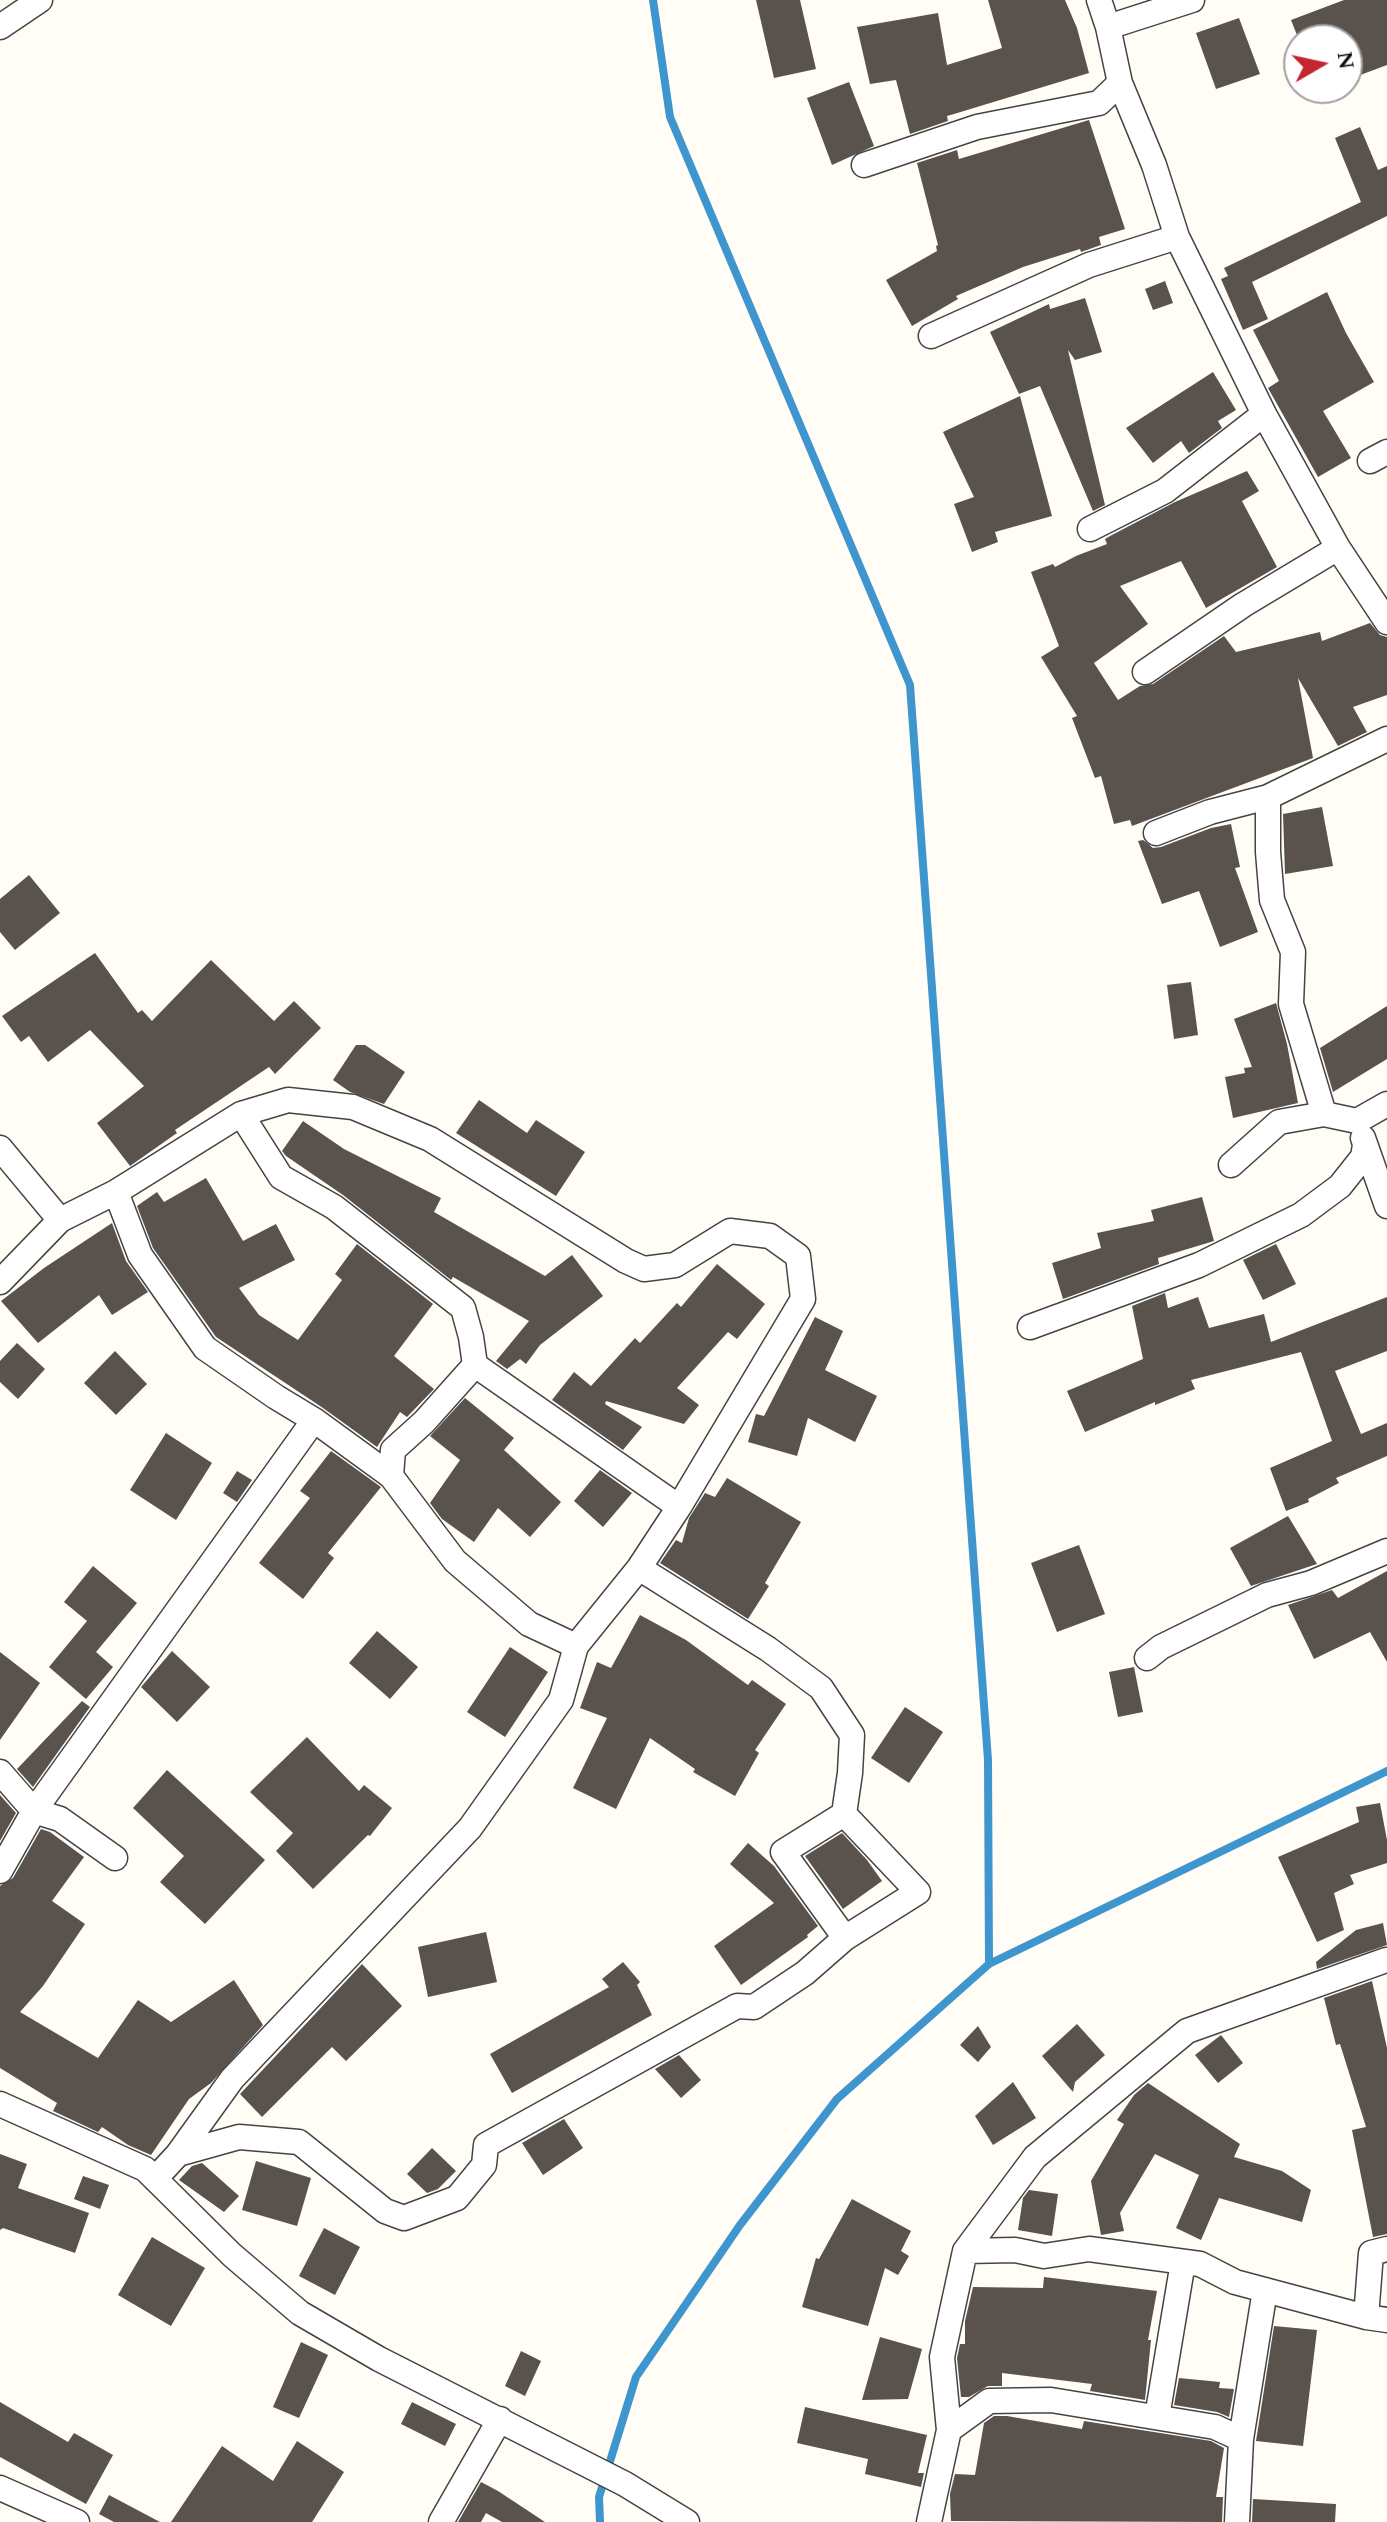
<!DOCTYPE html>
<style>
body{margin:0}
#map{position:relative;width:1387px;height:2522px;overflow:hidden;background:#fffdf5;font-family:Spectral,serif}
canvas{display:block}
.north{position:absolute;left:1283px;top:24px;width:80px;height:80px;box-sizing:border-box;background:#fff;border:2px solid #a0a0a0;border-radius:50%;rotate:81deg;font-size:22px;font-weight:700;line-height:32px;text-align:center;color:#111}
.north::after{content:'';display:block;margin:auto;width:28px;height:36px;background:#c4262e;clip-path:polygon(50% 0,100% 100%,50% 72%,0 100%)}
</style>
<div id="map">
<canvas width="1387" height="2522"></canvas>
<div class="north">N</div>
</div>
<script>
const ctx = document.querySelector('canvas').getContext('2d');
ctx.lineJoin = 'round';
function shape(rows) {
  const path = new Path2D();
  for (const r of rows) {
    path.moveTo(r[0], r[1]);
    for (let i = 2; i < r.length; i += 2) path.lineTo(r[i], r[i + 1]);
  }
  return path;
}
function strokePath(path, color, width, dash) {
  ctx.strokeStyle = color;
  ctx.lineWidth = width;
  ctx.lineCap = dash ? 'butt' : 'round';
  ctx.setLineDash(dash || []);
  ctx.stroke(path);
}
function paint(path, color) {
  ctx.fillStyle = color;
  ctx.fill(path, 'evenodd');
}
strokePath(shape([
 [653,0,670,117,910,685,988,1760,989,1964],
 [600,2522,599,2497,636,2377,740,2225,837,2099,989,1964,1387,1771]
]), '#3f96cf', 8);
paint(shape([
 [756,0,800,0,816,69,774,78],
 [988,0,1065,0,1077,28,1089,73,954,114,947,116,948,121,910,134,896,80,870,84,857,27,938,13,947,65,1002,48],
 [1344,0,1387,0,1387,65,1347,80,1347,40,1299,40,1291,20],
 [1239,18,1260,74,1216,89,1196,33],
 [849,82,874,146,832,165,807,98],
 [1089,120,1125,229,1099,237,1101,245,1081,252,1080,249,1023,267,956,296,958,299,912,326,886,280,937,251,936,246,938,245,917,163,957,150,959,159],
 [1360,127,1378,170,1387,166,1387,216,1252,282,1268,319,1243,330,1221,279,1228,276,1224,268,1361,202,1335,138],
 [1165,281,1173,303,1153,310,1145,289],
 [1327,292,1346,333,1374,382,1323,411,1351,458,1318,477,1268,388,1279,381,1253,330],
 [1085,298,1102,352,1075,360,1068,350,1105,505,1093,511,1040,386,1019,394,990,332,1049,304,1050,309],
 [1213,372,1236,410,1218,421,1222,428,1189,453,1181,441,1153,463,1126,428],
 [1020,396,1052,516,995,532,998,542,972,552,954,504,974,497,943,432],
 [1247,471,1259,491,1242,501,1277,567,1206,608,1181,561,1120,586,1148,624,1094,663,1118,700,1140,686,1153,684,1224,636,1236,652,1320,632,1322,641,1370,623,1380,635,1387,637,1387,695,1353,707,1367,732,1338,746,1298,678,1313,758,1132,826,1130,820,1114,824,1101,776,1095,778,1072,718,1077,716,1041,657,1059,646,1031,572,1053,564,1055,567,1076,556,1107,544,1105,539,1110,536,1175,502],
 [1322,807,1333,866,1285,874,1283,814],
 [1231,824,1240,867,1235,868,1258,932,1220,947,1199,891,1162,904,1138,841,1143,840,1153,848,1161,847,1211,828],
 [29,875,60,913,15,950,0,932,0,899],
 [95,953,138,1013,142,1010,152,1021,211,960,274,1021,294,1001,321,1028,275,1074,269,1067,175,1130,177,1133,130,1166,97,1123,144,1086,90,1030,48,1062,29,1036,21,1042,2,1016],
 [1191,982,1198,1035,1174,1039,1167,985],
 [1276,1003,1287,1044,1298,1103,1233,1118,1225,1077,1245,1073,1244,1068,1252,1067,1234,1019],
 [1387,1006,1387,1059,1333,1092,1320,1048],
 [356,1045,365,1045,405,1072,384,1104,350,1092,333,1080],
 [479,1100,527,1133,536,1120,585,1152,556,1196,456,1133],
 [303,1121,344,1149,441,1198,434,1212,545,1276,572,1255,603,1296,540,1345,526,1364,520,1359,507,1369,496,1361,529,1321,453,1277,451,1280,343,1195,286,1156,282,1151],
 [206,1178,243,1241,276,1224,295,1260,239,1288,259,1315,298,1340,342,1280,335,1274,357,1244,433,1304,394,1356,434,1389,407,1417,400,1412,377,1447,323,1408,216,1337,153,1248,137,1206,157,1192,164,1202],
 [1202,1197,1214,1241,1158,1258,1159,1264,1063,1299,1052,1263,1101,1248,1097,1233,1154,1221,1151,1210],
 [112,1223,126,1261,148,1292,112,1315,99,1295,38,1343,1,1301,44,1268],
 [1276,1244,1296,1284,1263,1300,1243,1260],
 [717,1264,765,1304,737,1339,728,1332,677,1388,699,1405,684,1424,606,1401,605,1404,642,1427,623,1450,552,1400,574,1372,591,1386,635,1338,640,1343,677,1303,681,1307],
 [1165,1293,1168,1308,1198,1297,1209,1328,1264,1314,1271,1342,1387,1297,1387,1351,1335,1371,1361,1434,1387,1423,1387,1456,1336,1478,1339,1483,1308,1499,1309,1502,1286,1511,1270,1468,1332,1441,1301,1352,1191,1380,1195,1389,1155,1405,1155,1402,1085,1432,1067,1391,1143,1359,1132,1306],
 [815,1317,843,1331,825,1370,877,1396,855,1442,808,1418,797,1456,748,1442,756,1414,764,1416],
 [17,1343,45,1369,18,1399,0,1382,0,1361],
 [115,1351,147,1384,116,1415,84,1383],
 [465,1398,514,1438,504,1450,561,1502,530,1537,498,1508,474,1542,442,1519,430,1503,460,1460,430,1436],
 [166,1433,212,1463,176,1520,130,1490],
 [331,1451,381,1487,328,1553,334,1558,303,1599,259,1563,310,1498,300,1491],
 [600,1470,632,1493,603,1527,574,1501],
 [237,1471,252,1480,237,1502,223,1493],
 [727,1478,801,1522,765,1583,769,1586,748,1619,660,1563,676,1540,682,1543,689,1518,705,1493,715,1497],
 [1288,1516,1317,1564,1251,1586,1230,1548],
 [1079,1545,1105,1614,1057,1632,1031,1563],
 [93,1566,137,1603,96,1652,113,1667,86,1699,49,1667,87,1621,64,1602],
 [1387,1571,1387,1662,1370,1632,1314,1659,1288,1605,1332,1590,1338,1598],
 [640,1615,686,1640,748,1685,752,1680,786,1704,755,1750,759,1753,735,1796,693,1772,695,1769,650,1738,616,1809,573,1788,607,1718,580,1708,597,1662,611,1668],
 [377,1631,418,1667,390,1699,349,1663],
 [510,1647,548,1672,505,1737,467,1712],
 [172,1651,210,1687,177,1722,141,1687],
 [0,1652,40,1683,0,1740],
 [1134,1667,1143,1712,1118,1717,1109,1672],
 [82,1701,90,1707,33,1787,17,1769],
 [905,1707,943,1732,909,1783,871,1758],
 [307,1737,359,1791,364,1785,392,1808,370,1836,368,1835,313,1889,276,1851,293,1833,250,1792],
 [167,1770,265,1860,205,1924,160,1882,184,1856,133,1808],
 [0,1795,16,1813,0,1841],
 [1380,1803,1387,1840,1387,1863,1350,1875,1354,1884,1334,1893,1344,1930,1317,1942,1278,1857,1359,1822,1356,1807],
 [41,1829,50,1832,84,1857,52,1901,85,1924,43,1986,20,2012,98,2058,138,2000,171,2022,234,1980,263,2025,211,2083,189,2099,151,2155,128,2145,102,2127,98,2132,53,2111,57,2103,0,2068,0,1886,13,1878],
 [842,1833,867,1860,882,1881,843,1909,805,1856],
 [748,1843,774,1866,818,1926,807,1935,808,1937,741,1985,714,1946,774,1903,730,1864],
 [1383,1923,1387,1945,1317,1969,1316,1962,1356,1930],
 [486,1932,497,1982,428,1997,418,1947],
 [623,1962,640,1982,637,1985,652,2015,512,2093,490,2054,609,1987,602,1979],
 [362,1964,402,2006,346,2061,332,2047,262,2117,240,2094],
 [1372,1981,1387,2048,1387,2234,1373,2237,1352,2130,1366,2127,1340,2044,1336,2045,1324,1998],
 [1077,2024,1105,2055,1075,2082,1073,2092,1042,2056],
 [978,2026,991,2047,978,2062,960,2045],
 [1221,2035,1243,2063,1218,2083,1195,2055],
 [679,2055,701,2080,681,2098,655,2069],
 [1013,2082,1036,2118,993,2145,975,2116],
 [1148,2083,1240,2144,1234,2157,1282,2171,1311,2190,1302,2222,1219,2198,1201,2240,1176,2228,1199,2175,1155,2154,1120,2213,1124,2231,1101,2235,1091,2181,1124,2124,1117,2120,1134,2095],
 [564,2119,583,2148,543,2175,522,2143],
 [432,2148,456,2171,438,2189,427,2193,407,2174],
 [0,2154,27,2164,18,2188,89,2213,75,2253,3,2228,0,2230],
 [256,2161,311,2178,297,2226,242,2210],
 [202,2163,239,2196,224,2212,179,2180,192,2166],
 [83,2176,109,2185,100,2209,74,2199],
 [1029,2190,1058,2194,1052,2236,1018,2230,1023,2198],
 [852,2199,911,2231,901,2251,909,2256,898,2275,885,2268,868,2326,802,2307,816,2258,819,2259],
 [324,2228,360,2247,335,2295,299,2276],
 [152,2237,205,2268,171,2326,118,2295],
 [1044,2277,1157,2291,1148,2340,1151,2340,1145,2400,1090,2391,1092,2384,1002,2373,1002,2386,988,2386,969,2397,961,2397,957,2358,960,2344,965,2344,965,2321,973,2287,1043,2288],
 [1274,2326,1317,2330,1303,2446,1256,2441],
 [880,2337,922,2349,908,2399,862,2400],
 [301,2342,328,2355,299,2418,273,2407],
 [521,2351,541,2361,525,2396,505,2386],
 [1179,2378,1220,2382,1219,2388,1234,2389,1229,2417,1217,2412,1174,2405],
 [0,2402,68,2442,74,2433,113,2455,86,2504,0,2457],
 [412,2402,456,2424,445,2446,401,2424],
 [805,2407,927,2435,918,2473,924,2473,921,2487,865,2474,868,2459,797,2443],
 [994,2416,1007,2416,1082,2429,1084,2421,1211,2441,1224,2448,1216,2497,1223,2497,1222,2522,951,2521,950,2494,955,2474,975,2475,984,2423],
 [297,2441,344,2472,312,2522,171,2522,222,2446,273,2481],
 [481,2482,498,2491,545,2522,502,2522,486,2513,481,2522,458,2522],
 [109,2495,160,2522,114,2522,99,2514],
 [1253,2499,1336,2504,1335,2522,1252,2522]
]), '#5a524d');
const minor = shape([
 [1099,0,1108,27,1120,83,1154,165,1177,237,1264,414,1338,548,1387,622],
 [0,27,40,0],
 [1108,27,1192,0],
 [864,165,977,127,1099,103,1120,83],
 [931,336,1089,265,1177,237],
 [1370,461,1387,452],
 [1090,529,1165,491,1264,414],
 [1145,672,1243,605,1338,548],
 [1156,833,1210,812,1268,797],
 [1324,1114,1291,1004,1293,952,1272,900,1268,852,1268,797,1387,739],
 [1363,1138,1387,1206],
 [0,1148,60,1220],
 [1231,1165,1279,1122,1324,1114,1357,1121,1387,1104],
 [116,1192,140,1255,205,1348,276,1397,314,1420,391,1476,393,1450,424,1422,475,1365,471,1337,463,1308,334,1207,281,1177,241,1114],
 [0,1282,60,1220,116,1192,241,1114,288,1100,353,1107,430,1139,626,1261,644,1269,675,1265,730,1231,770,1236,798,1256,803,1299,679,1507,639,1568,576,1646,561,1700,470,1828,232,2079,178,2154],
 [1030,1327,1199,1265,1301,1215,1340,1186,1363,1157,1365,1145],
 [475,1365,679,1507],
 [391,1476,455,1561,529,1624,576,1646],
 [639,1568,768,1649,821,1688,852,1735,850,1773,844,1814,783,1852,845,1938],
 [1147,1658,1161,1647,1267,1595,1311,1583,1387,1551],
 [0,1772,34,1811,60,1819,115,1858],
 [0,1871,34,1811,314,1420],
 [0,2104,145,2169,232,2255,300,2313,379,2359,625,2484,687,2522],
 [155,2179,178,2154,239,2137,299,2142,385,2211,404,2218,457,2198,484,2165,486,2145,737,2006,754,2007,805,1973,845,1938,918,1892,844,1814],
 [965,2251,1015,2250,1044,2256,1089,2249,1200,2264,1235,2282,1366,2317,1387,2320],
 [1366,2317,1371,2253,1387,2249],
 [1157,2417,1183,2262],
 [949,2430,989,2401,1051,2400,1215,2427,1241,2439],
 [0,2488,77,2522],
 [441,2522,500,2419],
 [929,2522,949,2430,942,2357,965,2251,1035,2157,1187,2031,1386,1960],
 [1237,2522,1241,2439,1265,2290]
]);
strokePath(minor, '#444', 27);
strokePath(minor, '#fff', 24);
</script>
